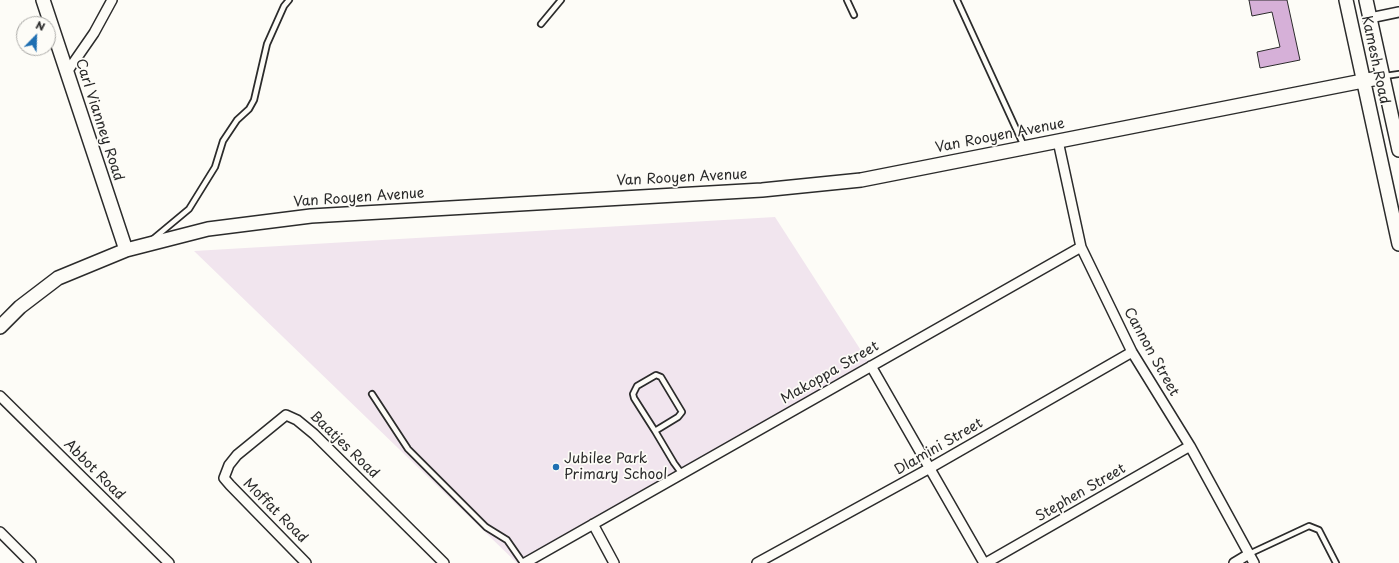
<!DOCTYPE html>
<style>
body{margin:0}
#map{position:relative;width:1399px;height:563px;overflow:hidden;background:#fdfcf7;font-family:"Playpen Sans",sans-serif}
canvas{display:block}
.north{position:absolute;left:16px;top:16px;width:40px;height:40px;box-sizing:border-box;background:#fdfcf7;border:1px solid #a9a8a5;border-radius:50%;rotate:23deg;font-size:11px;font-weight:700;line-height:16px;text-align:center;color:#2b2b2b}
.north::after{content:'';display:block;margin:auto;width:14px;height:18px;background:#1f6fb2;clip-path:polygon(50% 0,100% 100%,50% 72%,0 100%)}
</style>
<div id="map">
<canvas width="1399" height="563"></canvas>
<div class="north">N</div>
</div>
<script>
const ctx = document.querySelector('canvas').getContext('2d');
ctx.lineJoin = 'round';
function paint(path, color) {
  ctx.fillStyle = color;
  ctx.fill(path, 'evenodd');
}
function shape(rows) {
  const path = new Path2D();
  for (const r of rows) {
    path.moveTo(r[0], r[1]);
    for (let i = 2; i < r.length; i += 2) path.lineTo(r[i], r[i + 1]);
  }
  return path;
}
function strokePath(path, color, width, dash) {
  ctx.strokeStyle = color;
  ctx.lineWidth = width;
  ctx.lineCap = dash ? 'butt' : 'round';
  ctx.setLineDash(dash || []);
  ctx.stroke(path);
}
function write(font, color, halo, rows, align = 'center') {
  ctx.font = font + ' "Playpen Sans",sans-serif';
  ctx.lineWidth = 3.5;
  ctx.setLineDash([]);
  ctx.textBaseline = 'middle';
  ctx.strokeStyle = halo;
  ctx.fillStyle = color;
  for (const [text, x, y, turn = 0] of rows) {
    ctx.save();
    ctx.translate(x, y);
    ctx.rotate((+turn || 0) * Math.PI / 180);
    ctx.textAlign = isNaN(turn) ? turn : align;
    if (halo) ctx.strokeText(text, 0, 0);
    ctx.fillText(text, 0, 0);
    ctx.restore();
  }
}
paint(shape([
 [775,217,871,366,525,563,517,563,194,251]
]), '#f1e5ee');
const building = shape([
 [1249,0,1287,0,1300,60,1260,68,1257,52,1280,47,1272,12,1252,16,1249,0]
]);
paint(building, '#d6b0d8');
strokePath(building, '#2b2b2b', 1);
const lane = shape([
 [847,0,854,15],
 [957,0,1024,146],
 [541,24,561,0],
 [1385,76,1399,74],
 [153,239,189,209,215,167,223,141,237,120,249,109,254,100,267,44,284,6,289,0],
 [372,394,408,449,486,527,507,540,523,563],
 [655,431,678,417,682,412,661,377,656,375,637,386,633,394,634,398,655,431,674,463,682,474],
 [1249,554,1309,526,1319,530,1336,563]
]);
const street = shape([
 [1370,18,1399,12],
 [67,72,94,33,112,0],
 [1058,141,1081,247,1132,352,1190,446,1254,563],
 [871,366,984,563],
 [0,396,169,563],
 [593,524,614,563],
 [0,532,31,563],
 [306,563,230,485,224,478,229,465,237,455,286,415,297,420,314,434,444,563],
 [525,563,1081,247],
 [757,563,930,468,1132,352],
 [986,563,1190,446],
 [1234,563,1249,554]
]);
const secondary = shape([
 [43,0,126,250],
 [1346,0,1399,244],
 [1366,0,1399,150],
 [0,327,20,307,58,278,126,250,208,229,311,216,762,190,861,180,1383,77]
]);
strokePath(lane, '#2b2b2b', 8);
strokePath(street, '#2b2b2b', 12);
strokePath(secondary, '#2b2b2b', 16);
strokePath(lane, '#fdfcf7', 4.5);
strokePath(street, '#fdfcf7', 9);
strokePath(secondary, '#fdfcf7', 13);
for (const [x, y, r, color] of [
 [556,467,4,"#1f6fb2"]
]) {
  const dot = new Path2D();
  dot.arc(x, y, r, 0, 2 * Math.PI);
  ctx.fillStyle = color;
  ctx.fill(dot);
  strokePath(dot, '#fdfcf7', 1.5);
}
write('14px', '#2b2b2b', '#fdfcf7', [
 ["Kamesh Road",1375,60,78],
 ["Carl Vianney Road",99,120,72],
 ["Van Rooyen Avenue",1000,136,-11],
 ["Van Rooyen Avenue",682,178,-3],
 ["Van Rooyen Avenue",359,198,-4],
 ["Cannon Street",1151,352,61],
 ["Makoppa Street",830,373,-30],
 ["Baatjes Road",344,445,44],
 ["Dlamini Street",939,447,-30],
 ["Abbot Road",94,470,45],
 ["Stephen Street",1081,493,-30],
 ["Moffat Road",275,511,45]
]);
write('14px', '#2b2b2b', '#fdfcf7', [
 ["Jubilee Park",564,459],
 ["Primary School",564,475]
], 'left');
</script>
